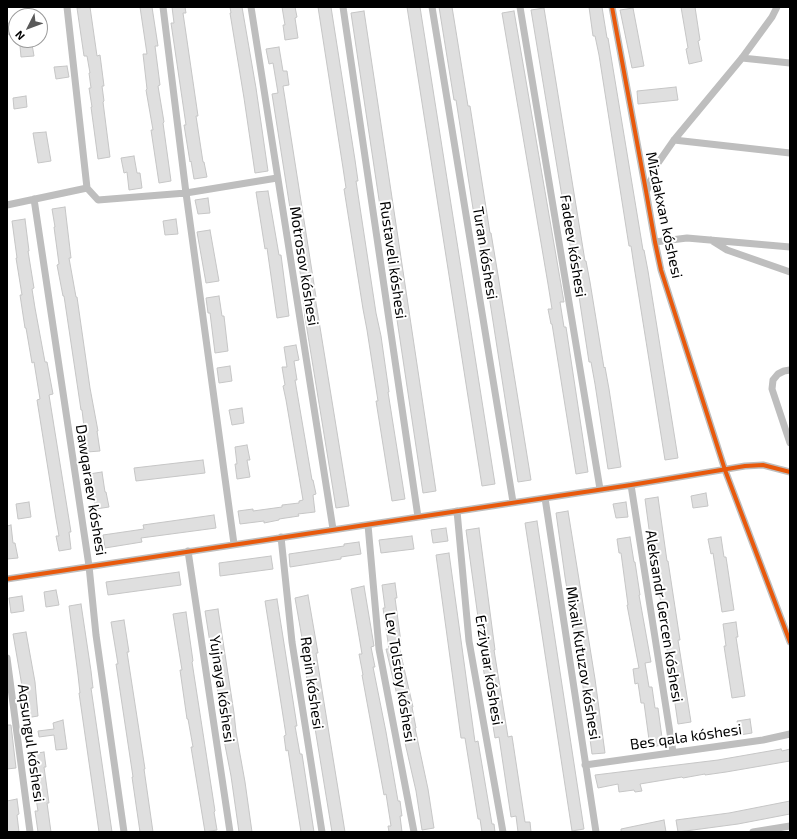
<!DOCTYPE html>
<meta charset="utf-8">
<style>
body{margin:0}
#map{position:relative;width:797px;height:839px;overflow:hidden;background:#fff;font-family:"Exo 2",sans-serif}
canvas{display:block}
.frame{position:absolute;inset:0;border:8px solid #000;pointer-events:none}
.north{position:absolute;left:8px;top:8px;width:40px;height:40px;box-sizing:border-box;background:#fff;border:1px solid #999;border-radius:50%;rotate:228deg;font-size:11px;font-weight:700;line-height:16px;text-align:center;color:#000}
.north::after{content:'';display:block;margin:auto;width:14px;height:18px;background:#595959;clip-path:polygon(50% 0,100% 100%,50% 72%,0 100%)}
</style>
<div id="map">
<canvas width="797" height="839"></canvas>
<div class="frame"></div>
<div class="north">N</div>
</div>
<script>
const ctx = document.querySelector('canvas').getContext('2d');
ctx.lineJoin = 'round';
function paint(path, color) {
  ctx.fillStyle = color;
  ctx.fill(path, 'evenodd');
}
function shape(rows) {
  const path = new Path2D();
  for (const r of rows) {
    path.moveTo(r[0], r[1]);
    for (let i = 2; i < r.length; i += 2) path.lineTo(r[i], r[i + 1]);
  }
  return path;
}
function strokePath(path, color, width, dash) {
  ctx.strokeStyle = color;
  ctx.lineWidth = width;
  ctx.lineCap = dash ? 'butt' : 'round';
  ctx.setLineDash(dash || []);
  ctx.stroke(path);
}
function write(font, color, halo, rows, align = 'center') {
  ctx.font = font + ' "Exo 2",sans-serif';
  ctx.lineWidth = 4;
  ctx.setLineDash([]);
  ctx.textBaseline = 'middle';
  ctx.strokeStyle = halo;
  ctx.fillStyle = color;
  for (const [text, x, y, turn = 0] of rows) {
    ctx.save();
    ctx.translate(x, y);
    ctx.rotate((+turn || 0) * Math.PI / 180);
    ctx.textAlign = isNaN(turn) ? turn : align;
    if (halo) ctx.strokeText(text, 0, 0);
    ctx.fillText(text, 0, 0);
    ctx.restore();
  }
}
const building = shape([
 [86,7,90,7,97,56,100,55,104,86,102,86,104,101,103,102,110,157,98,159,91,107,92,107,89,88,91,88,89,73,90,73,87,56,84,56,77,8,86,7],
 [140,7,152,7,158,46,155,46,160,85,158,86,164,122,163,123,171,181,159,183,151,130,153,130,146,90,147,89,143,54,147,54,140,7],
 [172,7,185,7,186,13,183,13,198,116,196,116,203,162,204,162,207,177,194,179,191,161,190,162,184,125,186,125,171,23,174,23,172,7],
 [230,7,242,7,256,88,268,171,255,173,244,98,230,13,231,13,230,7],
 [282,7,295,7,297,17,295,18,298,38,285,40,283,25,285,25,282,7],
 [318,7,331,7,355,160,358,181,356,181,376,313,381,336,389,392,388,392,405,499,392,501,376,401,378,401,367,330,363,309,344,189,346,188,343,168,318,7],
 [407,7,420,7,495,484,482,486,407,7],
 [439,7,452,7,454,19,468,106,470,106,490,233,491,233,498,275,531,480,518,482,485,270,477,228,476,228,456,100,454,100,439,7],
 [589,7,602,7,607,38,608,38,643,250,644,250,648,271,678,458,665,460,634,266,631,246,629,246,599,55,595,36,593,36,589,7],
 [681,7,695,7,700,40,698,41,702,61,689,64,686,49,688,48,681,7],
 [544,8,585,261,586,261,590,282,604,368,605,367,609,389,621,467,608,469,595,384,591,362,589,362,576,277,572,251,571,251,531,10,544,8],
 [633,8,644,66,632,68,620,10,633,8],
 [364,11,436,491,423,493,351,13,364,11],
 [514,11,564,302,560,302,564,327,566,327,588,472,576,474,552,324,551,324,548,309,552,309,548,284,502,13,514,11],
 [7,23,16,24,16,35,7,34,7,23],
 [32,44,34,56,21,57,20,46,32,44],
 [279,47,283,71,287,71,289,85,283,86,316,297,315,297,319,321,349,506,336,508,305,317,301,278,272,94,278,93,273,63,269,64,266,49,279,47],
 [67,66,69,77,56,79,54,67,67,66],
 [676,87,678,100,638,104,637,91,676,87],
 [26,96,27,107,14,109,13,98,26,96],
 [46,132,51,161,38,163,33,133,46,132],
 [134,156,137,173,140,173,142,188,129,190,127,172,124,173,121,158,134,156],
 [268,191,279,255,281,255,289,316,277,318,267,248,265,249,256,192,268,191],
 [208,198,210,213,198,214,195,200,208,198],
 [65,207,71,258,69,258,76,297,77,297,90,388,98,431,97,431,100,451,87,452,82,410,81,410,64,296,63,296,57,265,59,264,54,227,55,227,52,209,65,207],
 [25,219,29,251,28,251,34,288,32,289,35,308,45,362,47,362,53,394,49,395,71,532,69,532,71,549,59,551,56,536,59,536,56,519,37,400,40,399,34,362,32,363,26,328,25,328,20,295,22,295,16,258,17,258,12,221,25,219],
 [176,219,178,234,165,235,163,221,176,219],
 [210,230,219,281,206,283,197,232,210,230],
 [219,296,222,316,224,316,228,351,215,353,210,313,208,313,206,298,219,296],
 [296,345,299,360,294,361,297,380,295,380,312,480,313,480,316,494,313,495,315,512,298,514,299,516,279,519,279,520,264,523,264,521,240,524,238,511,253,509,253,511,282,507,282,505,299,503,299,501,303,500,286,400,283,386,285,385,282,367,287,367,284,347,296,345],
 [230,366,232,381,219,383,217,368,230,366],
 [242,408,244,423,232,425,229,410,242,408],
 [247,445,250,460,247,460,250,477,237,479,235,464,237,464,235,447,247,445],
 [203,460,205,473,136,481,134,468,203,460],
 [102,472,105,492,106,492,109,507,96,509,89,474,102,472],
 [706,493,708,506,693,508,691,496,706,493],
 [658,497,667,561,668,561,680,640,678,640,691,722,678,724,667,649,668,648,654,559,653,559,645,499,658,497],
 [29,502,31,517,18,519,16,504,29,502],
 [626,502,628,517,616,518,613,504,626,502],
 [568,511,595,679,605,753,592,754,583,687,565,577,556,513,568,511],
 [214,515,216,528,141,538,142,542,105,548,103,535,144,529,143,525,214,515],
 [537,521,584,829,572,831,525,523,537,521],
 [11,525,13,543,15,543,18,558,7,559,7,526,11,525],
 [446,528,448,541,433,543,431,530,446,528],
 [479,528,495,650,494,650,508,737,512,736,525,822,530,822,531,832,518,832,516,816,511,817,499,737,495,738,482,661,484,661,466,530,479,528],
 [412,536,414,549,381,553,379,540,412,536],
 [630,537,634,562,635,562,640,595,639,595,651,662,645,663,649,687,652,687,655,708,658,708,663,745,650,747,644,703,641,703,638,683,635,684,633,669,639,668,627,605,628,605,621,553,619,553,617,539,630,537],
 [721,537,724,557,726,557,734,610,722,612,713,553,711,554,708,539,721,537],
 [359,542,361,554,341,557,341,559,290,567,289,554,344,546,344,544,359,542],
 [449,553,475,742,478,741,492,824,494,824,495,832,482,832,480,819,478,819,465,738,461,738,436,555,449,553],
 [271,556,273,569,220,576,219,563,271,556],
 [179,572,181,585,108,595,106,582,179,572],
 [395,583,397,598,395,598,401,642,398,642,413,707,412,707,416,728,415,728,428,789,434,828,422,830,416,791,403,734,404,733,401,716,402,716,386,649,389,649,383,608,385,608,382,585,395,583],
 [364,586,374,646,371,647,375,667,373,667,386,732,398,801,400,801,402,816,400,816,402,832,389,832,388,826,391,826,386,794,384,795,362,675,363,675,359,654,362,654,351,589,364,586],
 [56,590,59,605,46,607,44,592,56,590],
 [308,595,318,653,316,653,345,832,332,832,304,661,306,661,295,598,308,595],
 [22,596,24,611,11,613,9,598,22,596],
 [277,599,297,726,295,726,300,754,302,754,314,832,301,832,288,750,286,751,284,736,286,735,265,601,277,599],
 [81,604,91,671,93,688,91,688,112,832,99,832,79,693,80,693,78,675,69,606,81,604],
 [218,609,234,713,236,732,245,782,252,832,239,832,231,776,224,740,221,719,222,719,205,611,218,609],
 [186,612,193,661,192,662,215,811,214,812,217,830,205,832,191,747,193,747,188,719,187,719,180,670,182,670,173,614,186,612],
 [124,620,129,652,127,652,145,769,144,769,153,832,140,832,132,777,133,777,116,664,118,664,111,622,124,620],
 [736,622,738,637,736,637,745,696,732,698,724,646,726,646,723,624,736,622],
 [26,632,35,682,38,716,26,718,22,686,13,634,26,632],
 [750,719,752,733,740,735,737,721,750,719],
 [63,720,67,749,56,750,54,735,39,737,38,731,54,729,53,723,63,720],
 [7,725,11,725,16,768,7,769,7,725],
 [781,749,782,751,790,749,790,761,726,772,705,775,705,774,683,778,682,777,640,784,642,791,635,792,634,790,619,792,618,784,598,788,595,775,718,760,781,749],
 [44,752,46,767,44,767,49,803,47,803,51,832,38,832,35,811,38,811,32,774,34,774,31,754,44,752],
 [17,799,19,814,17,815,19,832,7,832,7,801,17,799],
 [790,801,790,814,738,824,678,832,676,820,729,813,790,801],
 [664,820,666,832,621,832,621,829,664,820]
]);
paint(building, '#dfdfdf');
strokePath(building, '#c6c6c6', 1);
strokePath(shape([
 [67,7,87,188,98,200,186,193,277,178],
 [163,7,186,193,234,544],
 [251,7,333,529],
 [343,7,418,517],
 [432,7,513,502],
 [520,7,600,489],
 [612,7,646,191,655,242,661,270,725,470,790,642],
 [742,58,790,63],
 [674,140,790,153],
 [647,190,658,163,674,140,742,58,772,17,777,7],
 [34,199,89,566,96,635,124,832],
 [7,205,87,188],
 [711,240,727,250,790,272],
 [655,242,687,238,790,247],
 [790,370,784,371,778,374,773,380,772,389,790,443],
 [631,485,673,752],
 [545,498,596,832],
 [457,511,469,641,503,832],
 [368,525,379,649,414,832],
 [281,537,292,642,322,832],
 [188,551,230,832],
 [7,579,631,485,745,466,763,465,790,472],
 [7,658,30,832],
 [585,765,763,740,790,734],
 [753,832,790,826]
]), '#bebebe', 7);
strokePath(shape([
 [612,7,646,191,655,242,661,270,725,470,790,642],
 [7,579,631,485,745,466,763,465,790,472]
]), '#e8590c', 4);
write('15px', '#000', '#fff', [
 ["Mizdakxan kóshesi",664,215,78],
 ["Fadeev kóshesi",573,246,81],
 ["Turan kóshesi",485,253,81],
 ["Rustaveli kóshesi",393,260,82],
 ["Motrosov kóshesi",304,266,81],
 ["Dawqaraev kóshesi",91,490,81],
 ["Aleksandr Gercen kóshesi",664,616,81],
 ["Mixail Kutuzov kóshesi",583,663,81],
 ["Erziyuar kóshesi",489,670,81],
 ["Lev Tolstoy kóshesi",400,677,81],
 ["Repin kóshesi",312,683,82],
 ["Yujnaya kóshesi",222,689,82],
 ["Bes qala kóshesi",686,737,-8],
 ["Aqsungul kóshesi",31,743,82]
]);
</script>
